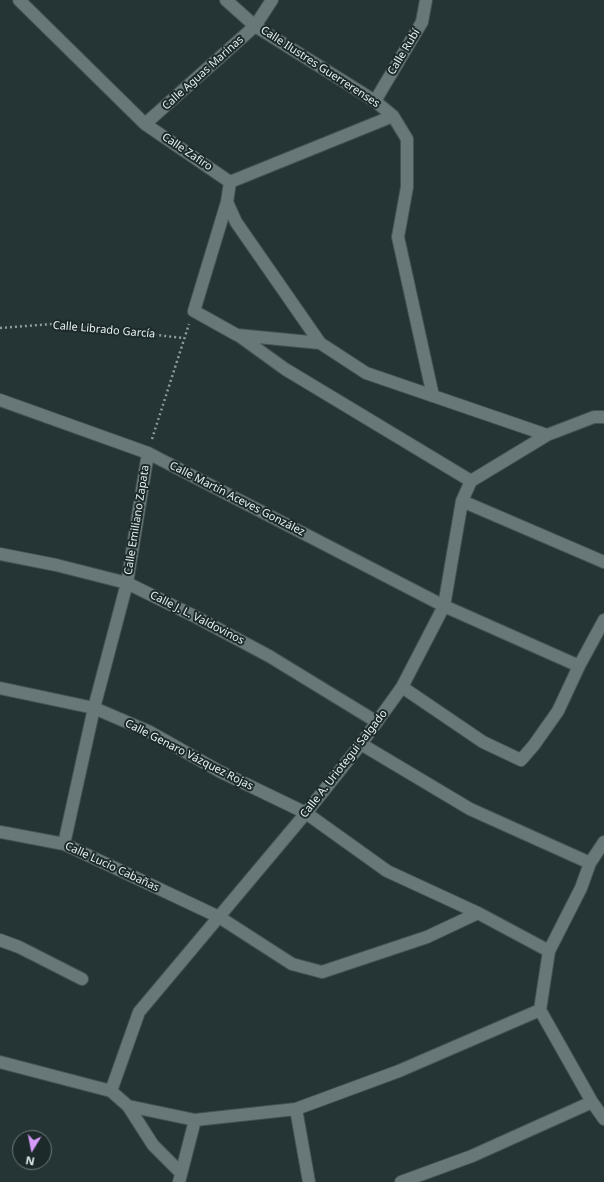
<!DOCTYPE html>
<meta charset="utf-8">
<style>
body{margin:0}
#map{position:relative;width:604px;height:1182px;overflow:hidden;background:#253434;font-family:"Noto Sans",sans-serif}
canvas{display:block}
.north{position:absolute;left:12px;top:1130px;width:40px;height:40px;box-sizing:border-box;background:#1c2a2a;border:1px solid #6d7979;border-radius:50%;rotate:190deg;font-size:11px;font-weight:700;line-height:16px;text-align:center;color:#e7f0f0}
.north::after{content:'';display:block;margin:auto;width:14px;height:18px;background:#d59bfa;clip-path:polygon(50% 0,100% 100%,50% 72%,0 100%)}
</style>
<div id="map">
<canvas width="604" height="1182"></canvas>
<div class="north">N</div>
</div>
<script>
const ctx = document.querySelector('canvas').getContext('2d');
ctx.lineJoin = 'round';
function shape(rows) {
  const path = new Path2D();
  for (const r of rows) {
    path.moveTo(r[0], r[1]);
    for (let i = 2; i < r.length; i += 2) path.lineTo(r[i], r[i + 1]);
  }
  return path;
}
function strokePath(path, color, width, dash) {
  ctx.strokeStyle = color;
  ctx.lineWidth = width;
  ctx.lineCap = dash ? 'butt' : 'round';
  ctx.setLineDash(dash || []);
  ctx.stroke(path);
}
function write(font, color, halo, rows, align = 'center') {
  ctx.font = font + ' "Noto Sans",sans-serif';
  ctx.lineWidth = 4;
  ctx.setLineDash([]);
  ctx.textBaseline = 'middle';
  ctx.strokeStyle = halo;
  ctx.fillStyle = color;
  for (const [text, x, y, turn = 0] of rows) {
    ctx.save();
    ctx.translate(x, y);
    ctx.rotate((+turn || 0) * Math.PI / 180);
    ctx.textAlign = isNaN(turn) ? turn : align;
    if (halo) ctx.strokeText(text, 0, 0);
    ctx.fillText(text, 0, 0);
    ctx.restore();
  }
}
const minor = shape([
 [19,0,145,124,230,182],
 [226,0,255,26,375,101,393,116,407,139,407,187,398,237,433,396],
 [375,101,422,22,426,0],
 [145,124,255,26,272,0],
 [230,182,227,202,194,311,237,335,320,343,366,373,547,435],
 [230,182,393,116],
 [227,202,236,222,320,343],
 [238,335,285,369,471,481],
 [0,400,148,453,444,606,579,666],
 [462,501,604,562],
 [0,554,56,565,127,583,196,617,269,656,377,722],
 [402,687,483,742,521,760,534,745,558,711,579,666,604,620],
 [0,688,94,708,150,732,219,771,306,813,387,871,478,913,549,951],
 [361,744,470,809,590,863],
 [0,832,64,844,219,917,292,964,322,972,427,937,478,913],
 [604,842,590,863,581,888,549,951,540,1010,592,1102,604,1119],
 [64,844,94,708,127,583,148,453],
 [0,940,19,947,82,979],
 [0,1062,111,1091,128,1106,195,1120,296,1109,399,1071,540,1010],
 [111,1091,139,1012,306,813,361,744,402,687,444,606,462,501,471,481,547,435,594,417,604,417],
 [128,1106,153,1145,181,1173],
 [296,1109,309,1182],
 [179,1182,195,1120],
 [401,1182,472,1156,592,1102]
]);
strokePath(minor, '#465252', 14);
strokePath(shape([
 [0,328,53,324,184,338],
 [152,439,189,324]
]), '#8f9a9a', 2.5, [2, 3]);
strokePath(minor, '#687878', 12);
write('11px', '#e7f0f0', '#1c2a2a', [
 ["Calle Rubí",404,52,-59],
 ["Calle Ilustres Guerrerenses",320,67,33],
 ["Calle Aguas Marinas",203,73,-42],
 ["Calle Zafiro",187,152,34],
 ["Calle Librado García",104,330,5],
 ["Calle Martín Aceves González",237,499,27],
 ["Calle Emiliano Zapata",137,520,-81],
 ["Calle J. L. Valdovinos",197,618,27],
 ["Calle Genaro Vázquez Rojas",189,755,27],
 ["Calle A. Uriotegui Salgado",344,764,-52],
 ["Calle Lucio Cabañas",112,867,25]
]);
</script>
